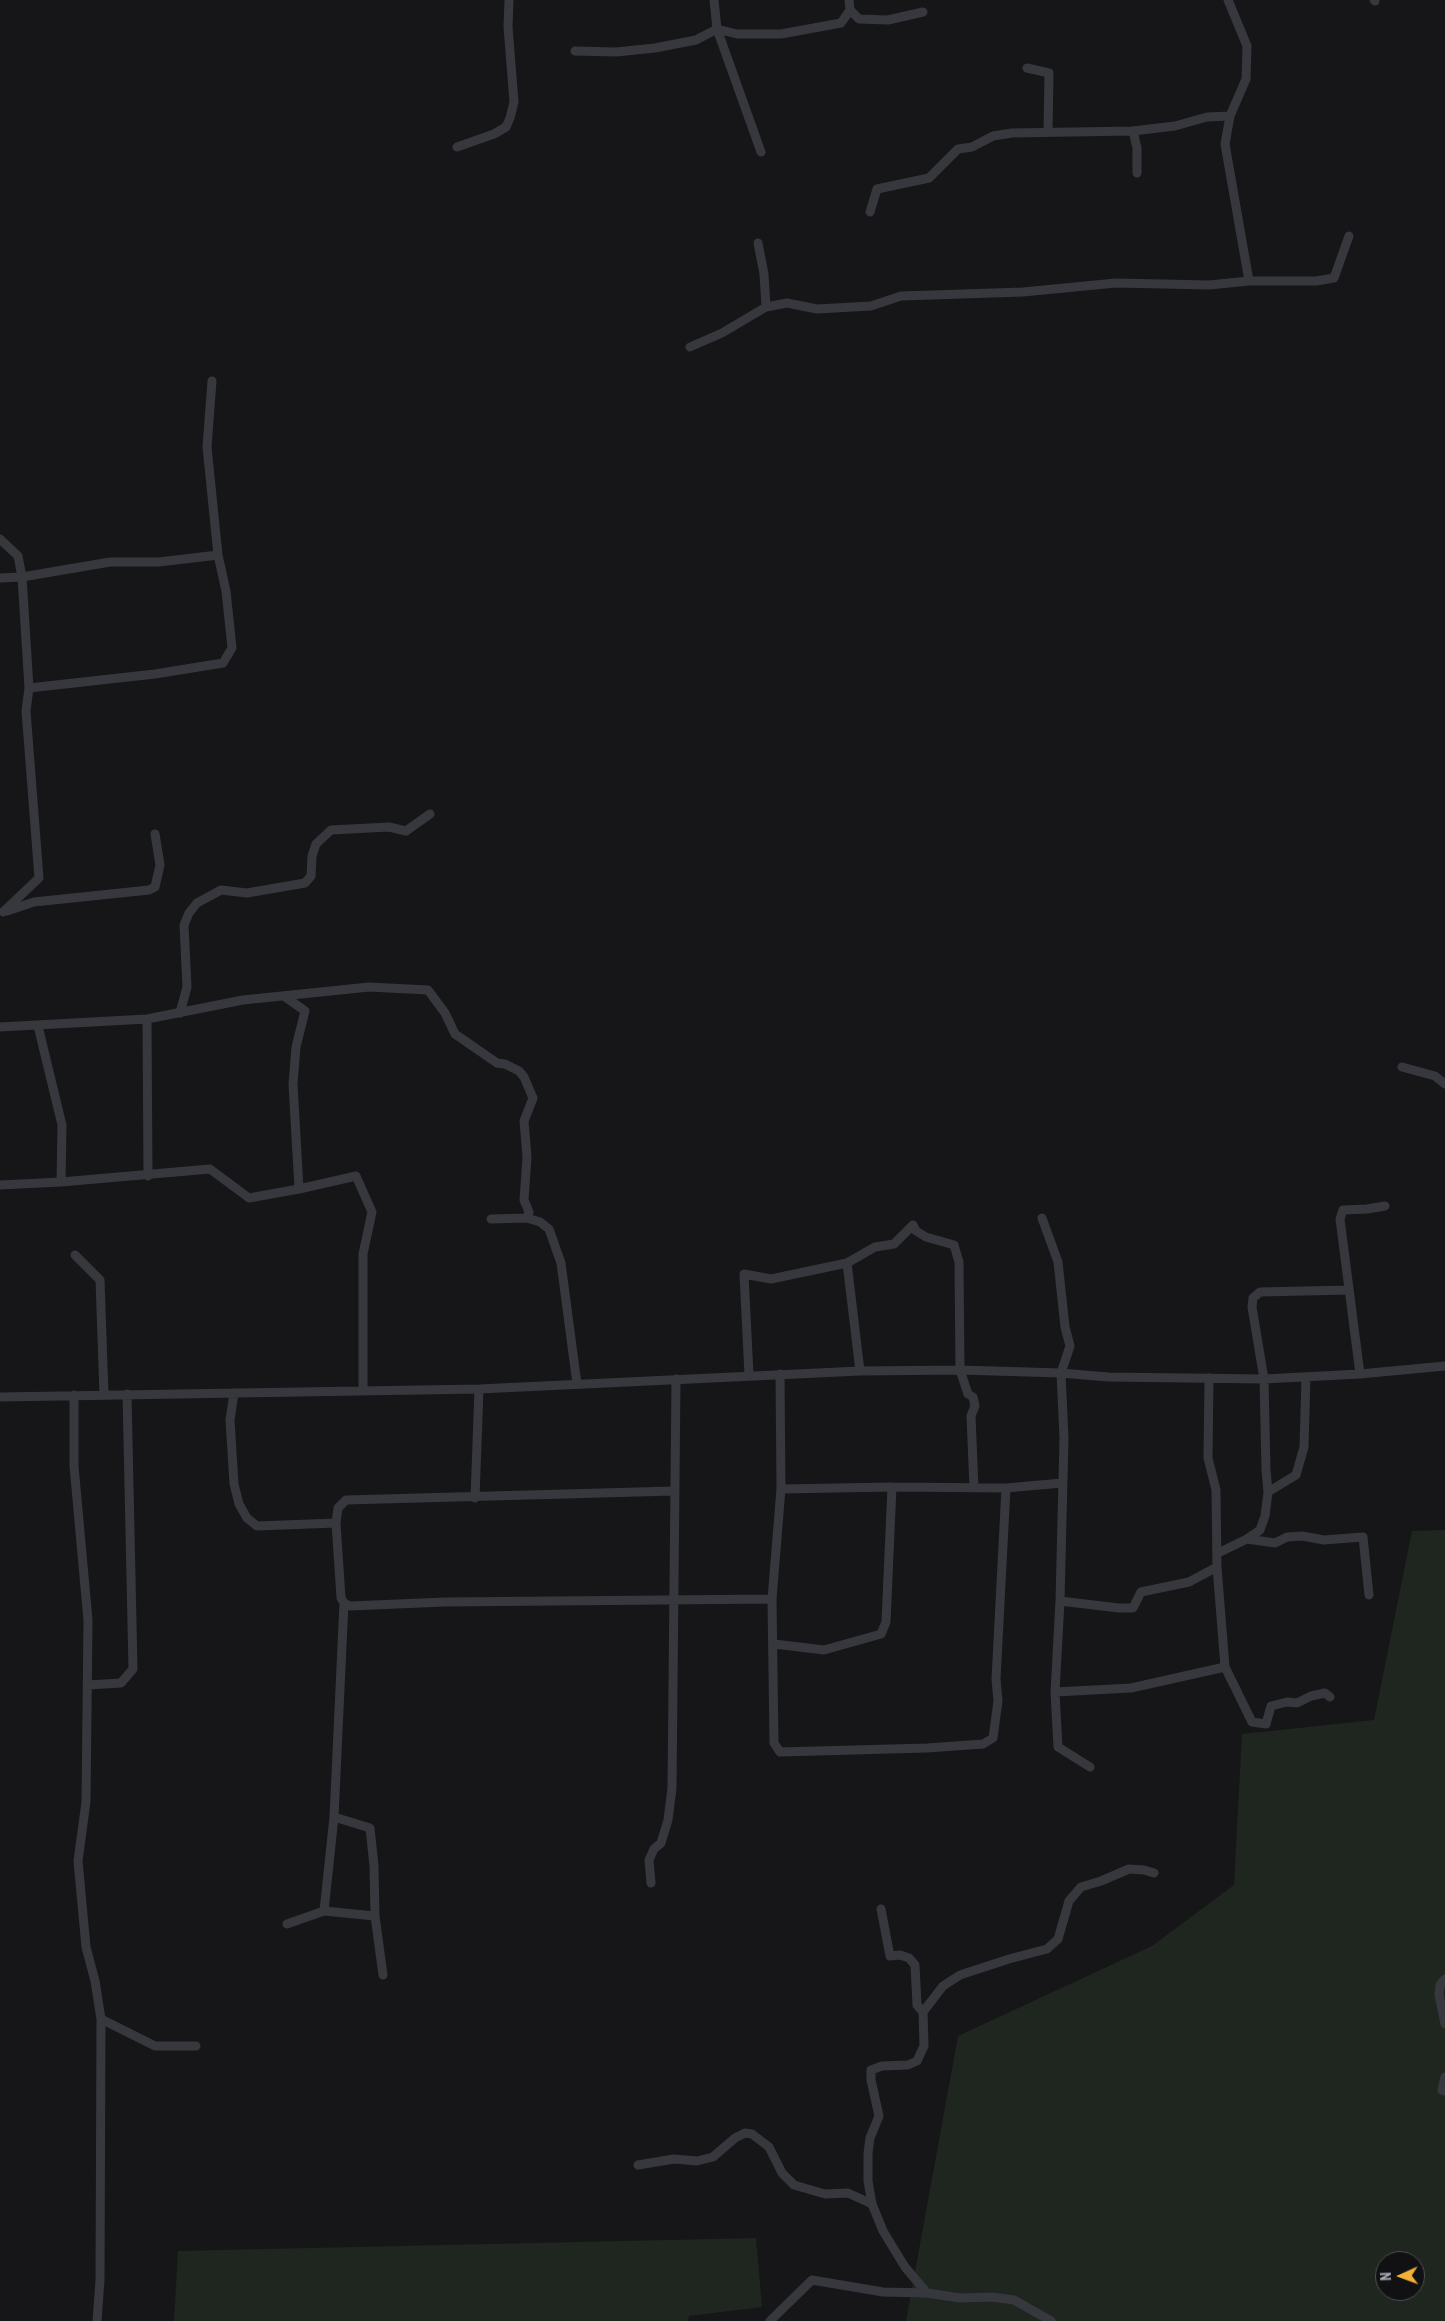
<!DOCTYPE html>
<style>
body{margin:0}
#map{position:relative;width:1445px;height:2321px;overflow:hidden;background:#161618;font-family:"Roboto Condensed",sans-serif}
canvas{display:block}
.north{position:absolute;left:1375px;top:2251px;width:50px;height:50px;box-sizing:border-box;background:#111113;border:1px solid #4d4f55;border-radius:50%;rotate:268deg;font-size:14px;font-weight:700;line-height:20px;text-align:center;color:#a8adb8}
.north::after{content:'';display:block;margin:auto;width:18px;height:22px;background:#f2b134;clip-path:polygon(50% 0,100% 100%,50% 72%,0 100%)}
</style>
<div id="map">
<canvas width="1445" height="2321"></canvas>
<div class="north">N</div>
</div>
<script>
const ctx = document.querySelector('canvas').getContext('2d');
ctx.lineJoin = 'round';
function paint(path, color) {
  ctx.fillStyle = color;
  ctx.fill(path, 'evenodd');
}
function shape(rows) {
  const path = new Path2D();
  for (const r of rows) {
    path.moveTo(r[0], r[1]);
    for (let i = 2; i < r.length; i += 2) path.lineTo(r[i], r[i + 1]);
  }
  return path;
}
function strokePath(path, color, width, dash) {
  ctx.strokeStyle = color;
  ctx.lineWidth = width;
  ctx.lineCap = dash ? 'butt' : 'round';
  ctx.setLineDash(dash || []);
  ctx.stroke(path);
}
paint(shape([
 [1445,1530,1445,2321,906,2321,958,2036,1152,1946,1234,1885,1242,1734,1374,1720,1412,1531],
 [1385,2261,1415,2261,1415,2291,1385,2291],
 [756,2238,762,2307,689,2316,688,2321,174,2321,178,2251]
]), '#1e261f');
strokePath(shape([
 [714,0,717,29,737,34,781,34,841,23,850,10,849,0],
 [1228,0,1247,46,1246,79,1230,116,1225,144,1249,281],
 [1374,0,1375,1],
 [850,10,859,19,888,20,923,12],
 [575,51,616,52,655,48,696,40,717,29,761,152],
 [1027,68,1049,73,1048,132],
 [1133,131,1137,148,1137,173],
 [457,147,494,134,506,127,510,118,514,102,508,27,509,0],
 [870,212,877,189,929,178,958,149,972,147,993,136,1012,133,1133,131,1175,126,1207,117,1230,116],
 [758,243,764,274,766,307],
 [690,347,722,333,766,307,787,303,817,309,871,306,901,296,1023,292,1116,283,1209,285,1249,281,1316,281,1334,278,1349,236],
 [0,539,18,556,22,577,29,688,26,711,39,878,3,912],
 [0,578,22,577,110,562,159,562,218,555],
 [29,688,155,674,223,663,232,648,226,591,218,555,207,447,212,381],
 [7,911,34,902,149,890,155,887,160,865,155,834],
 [180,1013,187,987,184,925,189,913,197,903,221,890,247,893,305,883,311,876,312,856,316,844,331,830,389,827,406,831,430,814],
 [147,1019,148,1176],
 [38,1026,62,1125,61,1182],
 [0,1027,147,1019,243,1000,369,987,428,990,445,1013,455,1034,497,1063,505,1064,519,1071,524,1077,533,1098,524,1121,527,1157,524,1200,529,1212,527,1218],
 [1402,1067,1435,1076,1445,1084],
 [0,1185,61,1182,210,1169,249,1198,299,1189,293,1084,296,1047,305,1011,284,996],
 [299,1189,356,1176,372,1212,363,1254,363,1391],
 [1042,1218,1058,1262,1065,1327,1070,1346,1061,1373,1064,1438,1060,1601,1055,1692,1058,1747,1090,1767],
 [491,1219,527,1218,540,1222,549,1229,561,1263,577,1384],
 [75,1255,100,1280,104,1395],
 [847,1263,860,1371],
 [780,1374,781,1489,772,1599,774,1743,780,1752,927,1748,983,1744,993,1738,998,1701,996,1679,1006,1488],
 [1360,1374,1340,1219,1343,1210,1367,1209,1385,1206],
 [749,1375,744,1274,771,1279,847,1263,875,1247,894,1244,913,1225,916,1231,926,1237,954,1245,959,1262,960,1370,968,1394,973,1397,975,1406,971,1416,974,1488],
 [1209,1378,1208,1458,1216,1490,1217,1567,1225,1667,1252,1722,1266,1724,1271,1706,1287,1702,1297,1703,1311,1696,1325,1693,1330,1697],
 [234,1393,230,1420,234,1484,239,1504,247,1518,257,1526,336,1523],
 [74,1395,74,1466,88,1620,86,1802,78,1861,86,1947,95,1981,101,2019,100,2280,97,2321],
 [0,1397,479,1389,860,1371,960,1370,1061,1373,1108,1377,1264,1379,1360,1374,1445,1366],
 [781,1489,892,1487,1006,1488,1062,1483],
 [674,1491,346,1500,338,1508,336,1523,341,1598,344,1603,350,1606,445,1602,772,1599],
 [1268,1492,1296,1475,1304,1447,1306,1377],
 [475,1498,479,1389],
 [1247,1539,1260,1530,1265,1516,1268,1492,1266,1470,1264,1379,1252,1307,1253,1298,1260,1292,1349,1290],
 [1218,1553,1247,1539,1275,1543,1287,1537,1302,1536,1324,1540,1363,1537,1369,1595],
 [1060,1601,1119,1608,1133,1608,1141,1592,1189,1582,1217,1567],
 [344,1603,334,1817,370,1828,374,1866,375,1916,383,1975],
 [774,1644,824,1650,881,1634,886,1622,892,1487],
 [88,1685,121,1683,133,1669,127,1394],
 [1055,1692,1131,1688,1225,1667],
 [651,1883,649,1860,654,1849,661,1843,668,1820,672,1788,676,1379],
 [881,1909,890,1956,900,1955,909,1958,915,1965,917,2005,923,2012],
 [324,1911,334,1817],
 [287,1924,324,1911,375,1916],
 [1445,1979,1440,1985,1439,1995,1445,2024],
 [101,2019,155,2046,196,2046],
 [1445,2077,1442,2090,1445,2091],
 [638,2165,674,2159,697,2161,713,2157,735,2138,745,2133,752,2134,769,2147,782,2173,794,2185,825,2194,848,2193,872,2204],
 [927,2293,905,2267,883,2231,872,2204,868,2181,868,2153,870,2138,879,2116,871,2080,871,2070,882,2066,908,2065,917,2061,924,2046,923,2012,943,1986,960,1975,1009,1959,1047,1949,1058,1939,1069,1901,1081,1887,1101,1881,1129,1869,1144,1870,1154,1873],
 [770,2321,812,2280,883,2292,927,2293,960,2298,992,2297,1014,2300,1051,2321]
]), '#37383d', 9);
</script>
